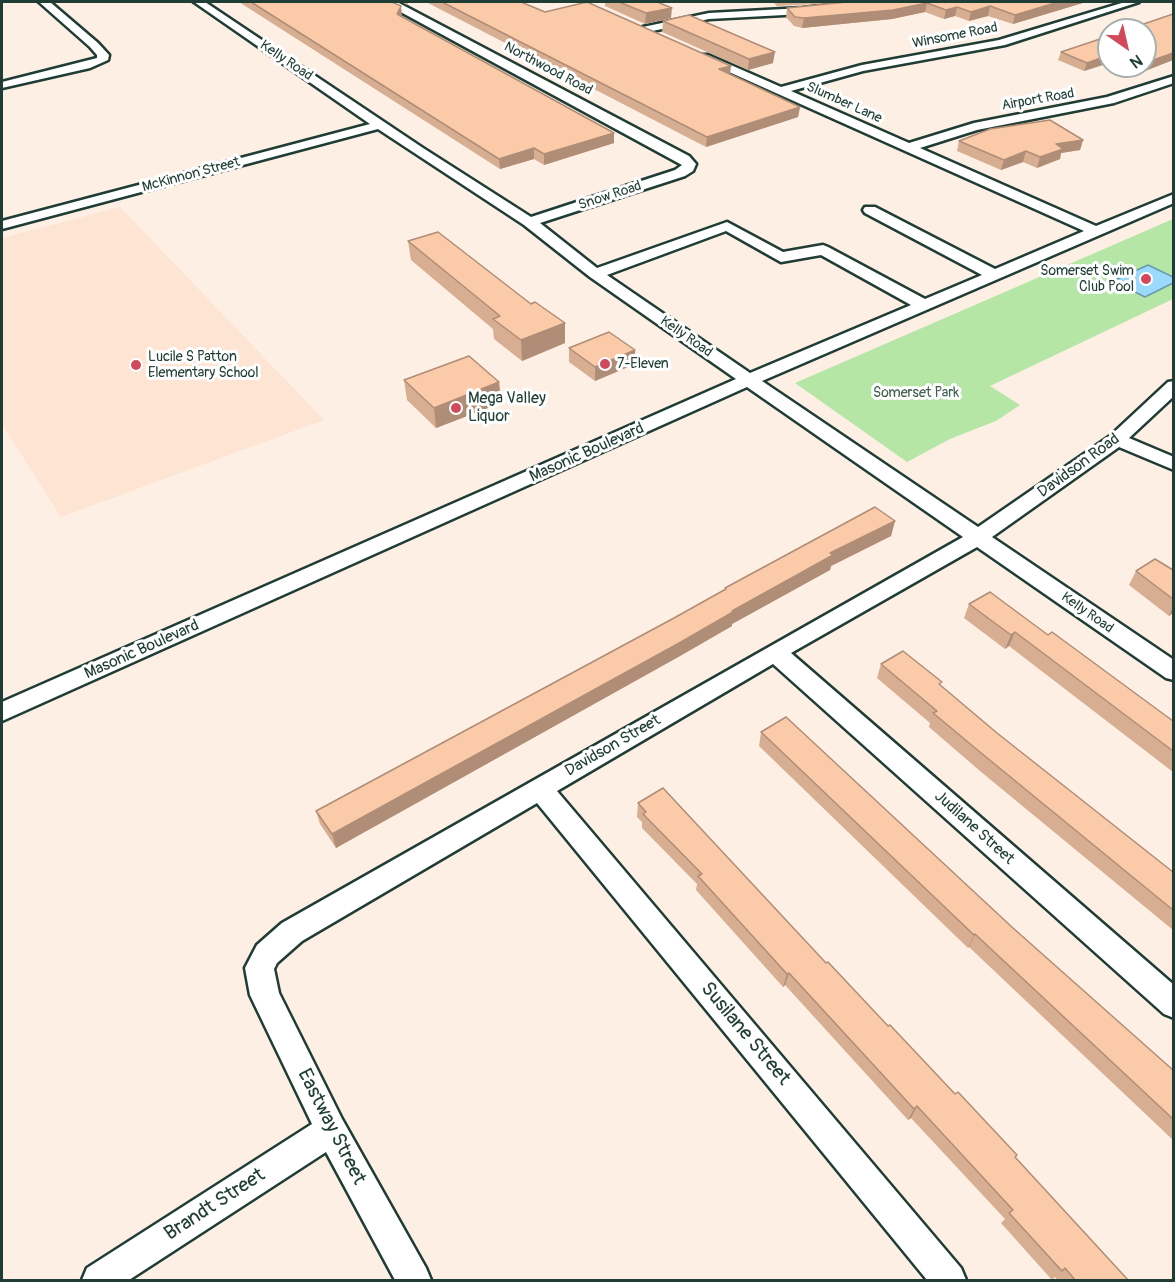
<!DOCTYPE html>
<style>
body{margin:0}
#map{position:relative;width:1175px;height:1282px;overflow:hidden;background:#feefe5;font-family:Pangolin,sans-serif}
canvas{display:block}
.frame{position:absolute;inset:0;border:3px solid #1f3d34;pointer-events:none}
.north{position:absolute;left:1097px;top:18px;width:60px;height:60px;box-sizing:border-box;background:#fff;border:2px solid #a5b1ae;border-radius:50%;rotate:146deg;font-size:16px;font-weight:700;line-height:24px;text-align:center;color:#1f3d34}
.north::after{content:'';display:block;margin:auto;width:21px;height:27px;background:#d1495b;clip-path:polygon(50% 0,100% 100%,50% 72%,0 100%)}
</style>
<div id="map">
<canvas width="1175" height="1282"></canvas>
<div class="frame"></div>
<div class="north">N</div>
</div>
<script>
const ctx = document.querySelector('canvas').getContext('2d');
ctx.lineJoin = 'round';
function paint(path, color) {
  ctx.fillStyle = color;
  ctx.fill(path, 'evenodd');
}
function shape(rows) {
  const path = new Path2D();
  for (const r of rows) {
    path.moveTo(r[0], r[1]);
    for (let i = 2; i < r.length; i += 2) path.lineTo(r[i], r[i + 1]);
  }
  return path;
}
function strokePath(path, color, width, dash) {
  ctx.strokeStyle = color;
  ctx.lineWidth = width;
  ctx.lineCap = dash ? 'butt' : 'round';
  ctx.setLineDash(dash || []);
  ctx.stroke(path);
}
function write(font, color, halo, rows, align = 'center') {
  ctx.font = font + ' Pangolin,sans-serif';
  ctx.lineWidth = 6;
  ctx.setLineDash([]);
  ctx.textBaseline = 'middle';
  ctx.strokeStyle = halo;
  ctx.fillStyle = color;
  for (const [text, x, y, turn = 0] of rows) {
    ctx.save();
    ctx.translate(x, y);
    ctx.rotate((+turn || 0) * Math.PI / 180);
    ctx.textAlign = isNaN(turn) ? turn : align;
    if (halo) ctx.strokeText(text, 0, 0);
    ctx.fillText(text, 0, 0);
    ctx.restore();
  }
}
paint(shape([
 [120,207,324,420,61,517,2,424,2,238]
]), '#fde4d3');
paint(shape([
 [1173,219,1173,299,990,386,1020,405,996,421,950,439,907,462,795,383]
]), '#b5e6a6');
const water = shape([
 [1148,265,1173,277,1173,283,1145,297,1113,281,1148,265]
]);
paint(water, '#9cdafd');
strokePath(water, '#6a9bad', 1.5);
const minor = shape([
 [39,2,50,2,98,43,109,55,108,60,90,68,2,88,2,82,97,58,97,55,90,47,39,2],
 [194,2,205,2,423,148,531,217,675,170,682,165,386,4,385,2,397,2,689,156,696,164,693,171,685,176,540,223,597,268,727,222,783,252,823,245,828,247,925,299,982,275,865,213,863,210,865,207,875,207,995,269,1084,231,700,59,700,55,708,55,781,87,862,65,999,40,1125,2,1139,2,1005,45,863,71,791,91,909,143,974,123,1107,97,1174,76,1174,83,1114,103,977,130,920,148,1096,226,1174,194,1174,203,762,381,978,527,1110,436,1168,382,1174,381,1174,396,1129,438,1174,457,1174,470,1119,447,992,537,1174,660,1174,680,1166,678,977,547,791,653,1174,985,1174,1018,1164,1014,773,664,557,791,961,1268,966,1280,927,1280,537,803,302,941,277,963,274,969,279,993,342,1119,426,1268,431,1280,395,1280,326,1152,129,1280,82,1280,87,1268,312,1124,250,995,245,968,257,945,282,923,963,537,747,387,2,721,2,702,736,379,590,277,524,225,378,129,2,229,2,221,370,124,194,2],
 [726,231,781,262,821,255,911,305,750,373,607,275,726,231],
 [857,2,884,2,879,5,803,14,709,19,643,33,638,30,643,27,709,13,803,8,857,2]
]);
strokePath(minor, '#1f3d34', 5);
paint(minor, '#fff');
paint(shape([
 [239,2,392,2,402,15,401,16,614,143,544,165,534,159,500,169],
 [401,2,409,2,407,5],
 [428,2,521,2,545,12,730,75,800,107,798,117,706,147,428,3],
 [605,2,657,2,671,18,645,24,605,6],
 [773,2,1086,2,1013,24,988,16,969,21,955,16,944,19,925,12,892,19,802,28,794,26,786,17,787,8,833,3,777,6],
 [1173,14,1173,60,1145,71,1132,66,1145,66,1145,30],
 [663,21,773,63,748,70,662,32],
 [1109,36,1109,63,1084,71,1058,60,1061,52],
 [1083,140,1080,150,1061,153,1060,159,1037,168,1023,162,1001,170,957,151,959,141],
 [408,241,531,304,565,343,522,361,494,339,493,329,411,260],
 [569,348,635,350,635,364,595,381,569,362],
 [404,380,499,382,501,403,436,428,407,400],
 [895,521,891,536,831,566,830,570,732,624,732,626,680,656,336,848,320,824,316,811,674,618,724,590,725,588],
 [1173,570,1173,613,1169,616,1129,585,1136,571],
 [969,604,1048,635,1173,721,1173,772,1009,646,1005,649,964,618],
 [881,664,941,686,997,733,1173,872,1173,930,980,771,929,727,930,723,877,678],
 [761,732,1013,928,1173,1070,1173,1140,969,947,968,948,759,746],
 [638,803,826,963,955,1094,1017,1155,1015,1158,1129,1281,1058,1281,1055,1277,1052,1280,1001,1223,1005,1219,911,1118,908,1120,785,985,783,987,696,890,697,884,642,828,642,822,637,817]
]), '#d7ae91');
paint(shape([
 [1058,2,1086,2,1013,24,1015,15],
 [927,3,925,12,892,19,802,28,804,18],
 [401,6,402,15,398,23,397,14],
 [990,6,988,16,969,21,971,12],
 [957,7,955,16,944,19,946,10],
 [672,8,671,18,645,24,646,13],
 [775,52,773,63,748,70,749,59],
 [1173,53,1173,60,1145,71,1148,62],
 [1109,55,1109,63,1084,71,1087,63],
 [731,66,730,75,719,69],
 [800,107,798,117,706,147,707,137],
 [614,133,614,143,544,165,544,154],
 [1083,140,1080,150,1061,153,1060,159,1037,168,1040,157,1056,144],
 [534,148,534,159,500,169,499,159],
 [1026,151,1023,162,1001,170,1004,160],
 [565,323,565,343,522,361,521,340],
 [635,350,635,364,595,381,595,367],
 [499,382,501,403,436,428,434,408],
 [895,521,891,536,831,566,830,570,732,624,732,626,680,656,336,848,332,834,732,611,830,553],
 [1173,607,1173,613,1169,616],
 [1015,632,1009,646,1005,649,1011,635],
 [975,934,969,947,968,948,974,935],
 [789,973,785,985,783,987,787,974],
 [917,1106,911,1118,908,1120,914,1109]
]), '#af8d76');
const building = shape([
 [251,2,392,2,401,6,397,14,614,133,544,154,534,148,499,159,251,2],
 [442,2,521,2,545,12,587,2,731,66,719,69,800,107,707,137,442,2],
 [619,2,657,2,672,8,646,13,619,2],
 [847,2,1058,2,1015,15,990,6,971,12,957,7,946,10,927,3,893,10,804,18,795,17,787,8,847,2],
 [1173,14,1173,53,1148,62,1145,61,1145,30,1126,30,1173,14],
 [689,15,775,52,749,59,663,21,689,15],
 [1109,36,1109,55,1087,63,1061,52,1109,36],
 [1050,120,1083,140,1056,144,1063,149,1040,157,1026,151,1004,160,959,141,990,129,1050,120],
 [438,232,531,304,535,302,565,323,521,340,493,319,500,316,408,241,438,232],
 [609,332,635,350,595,367,569,348,609,332],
 [469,356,499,382,434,408,404,380,469,356],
 [875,507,895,521,830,553,833,555,732,611,733,612,681,642,332,834,316,811,674,618,726,589,725,588,875,507],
 [1155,559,1173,570,1173,599,1136,571,1155,559],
 [990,592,1048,635,1052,632,1173,721,1173,751,1015,632,1011,635,969,604,990,592],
 [903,651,942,682,939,684,997,733,1173,872,1173,910,986,757,933,713,937,711,881,664,903,651],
 [786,717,1013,928,1173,1070,1173,1119,975,934,974,935,761,732,786,717],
 [663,788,826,963,828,962,888,1026,890,1025,955,1094,958,1092,1017,1155,1015,1157,1129,1281,1076,1281,1065,1268,1062,1271,1009,1213,1013,1210,917,1106,914,1109,789,973,787,974,698,876,702,874,643,814,646,812,638,803,663,788]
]);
paint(building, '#facaa9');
strokePath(building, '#af8d76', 1.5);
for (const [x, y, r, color] of [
 [1146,279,6,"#d1495b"],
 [605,364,6,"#d1495b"],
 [136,365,6,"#d1495b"],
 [456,408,6,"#d1495b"]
]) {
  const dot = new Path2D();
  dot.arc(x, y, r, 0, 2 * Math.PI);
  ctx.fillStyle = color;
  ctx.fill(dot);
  strokePath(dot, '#fff', 2);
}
write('14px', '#1f3d34', '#fff', [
 ["Winsome Road",955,36,-11],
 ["Kelly Road",286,61,34],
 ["Northwood Road",548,69,28],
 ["Airport Road",1038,100,-10],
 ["Slumber Lane",844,103,24],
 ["McKinnon Street",191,175,-15],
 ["Snow Road",610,196,-18],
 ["Kelly Road",686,337,35],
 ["Kelly Road",1087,613,35]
]);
write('14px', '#1f3d34', '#fff', [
 ["Somerset Swim",1134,271,"right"],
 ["Club Pool",1134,287,"right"],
 ["Lucile S Patton",148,357],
 ["Elementary School",148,373],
 ["7-Eleven",617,364]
], 'left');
write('14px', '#3d5f4b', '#fff', [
 ["Somerset Park",916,393]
]);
write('16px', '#1f3d34', '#fff', [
 ["Mega Valley",468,399],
 ["Liquor",468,417]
], 'left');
write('16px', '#1f3d34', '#fff', [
 ["Masonic Boulevard",587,453,-24],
 ["Davidson Road",1079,466,-36],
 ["Masonic Boulevard",142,650,-24],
 ["Davidson Street",613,746,-30],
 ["Judilane Street",974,828,42]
]);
write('20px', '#1f3d34', '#fff', [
 ["Susilane Street",745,1034,50],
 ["Eastway Street",331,1127,63],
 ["Brandt Street",215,1205,-33]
]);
</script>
